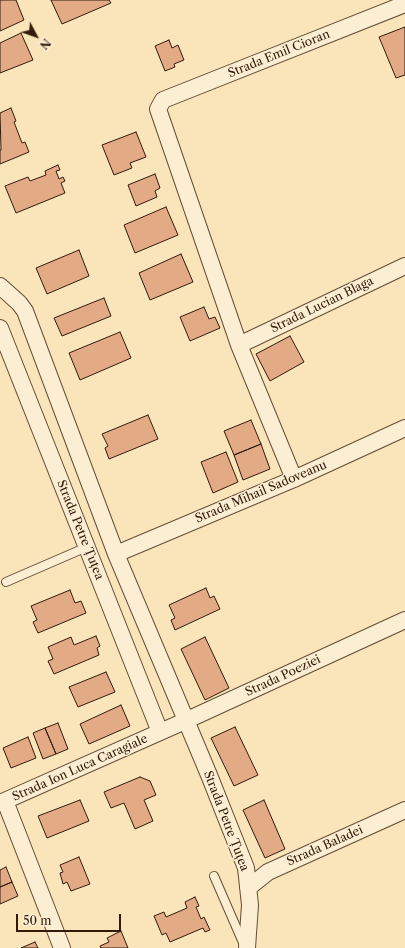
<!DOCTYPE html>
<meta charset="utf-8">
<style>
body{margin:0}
#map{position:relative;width:405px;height:948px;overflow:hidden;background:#fae5bb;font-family:"Libre Caslon Text",serif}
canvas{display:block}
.north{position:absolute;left:16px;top:16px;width:40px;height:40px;-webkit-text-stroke:3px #fceed3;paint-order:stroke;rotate:131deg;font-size:11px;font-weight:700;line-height:16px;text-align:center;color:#321b0a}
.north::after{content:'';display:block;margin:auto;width:14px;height:18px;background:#321b0a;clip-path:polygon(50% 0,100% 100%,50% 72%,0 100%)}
.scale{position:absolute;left:16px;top:914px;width:105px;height:18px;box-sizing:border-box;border:2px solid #321b0a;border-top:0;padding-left:5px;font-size:12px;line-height:14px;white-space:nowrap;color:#321b0a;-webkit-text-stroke:3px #fceed3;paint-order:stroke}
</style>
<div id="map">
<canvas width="405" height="948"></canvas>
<div class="north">N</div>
<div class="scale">50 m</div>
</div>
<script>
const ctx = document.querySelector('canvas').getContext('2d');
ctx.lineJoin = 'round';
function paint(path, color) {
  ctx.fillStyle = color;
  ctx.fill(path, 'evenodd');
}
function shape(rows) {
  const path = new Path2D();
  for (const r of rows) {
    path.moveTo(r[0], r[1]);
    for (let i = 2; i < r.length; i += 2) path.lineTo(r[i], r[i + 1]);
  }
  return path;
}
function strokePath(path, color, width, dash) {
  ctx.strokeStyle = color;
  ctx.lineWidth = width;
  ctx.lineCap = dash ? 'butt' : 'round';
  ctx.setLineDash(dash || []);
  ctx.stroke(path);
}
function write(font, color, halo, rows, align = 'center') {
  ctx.font = font + ' "Libre Caslon Text",serif';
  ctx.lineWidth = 3;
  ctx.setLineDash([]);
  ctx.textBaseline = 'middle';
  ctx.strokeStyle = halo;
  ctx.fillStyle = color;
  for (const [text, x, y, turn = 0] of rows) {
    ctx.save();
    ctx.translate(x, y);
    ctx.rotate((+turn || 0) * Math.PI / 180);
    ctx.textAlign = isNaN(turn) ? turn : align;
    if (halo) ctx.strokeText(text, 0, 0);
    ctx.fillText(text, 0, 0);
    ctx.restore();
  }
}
const building = shape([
 [0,0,16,0,24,20,0,31,0,0],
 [51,0,109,0,111,3,62,24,51,0],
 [405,27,405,75,396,78,379,37,405,27],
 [21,33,33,60,0,73,0,43,21,33],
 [169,40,172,48,178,45,184,60,174,64,175,67,165,71,155,46,169,40],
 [11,108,16,121,14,122,22,143,25,142,29,152,0,164,0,150,1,150,0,113,11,108],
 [136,132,146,157,130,163,132,168,114,175,102,145,136,132],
 [58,165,60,170,56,171,59,179,63,177,65,181,61,183,65,193,16,213,5,186,28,177,30,181,46,175,45,171,58,165],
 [155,174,160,188,155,191,157,197,136,206,128,185,155,174],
 [166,207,178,235,135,253,124,225,166,207],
 [79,250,89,276,47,294,36,268,79,250],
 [181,254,193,282,150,300,139,273,181,254],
 [104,298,111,316,62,336,54,318,104,298],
 [204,307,209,319,215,317,220,328,190,341,180,317,204,307],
 [120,332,131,358,80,380,69,353,120,332],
 [290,336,304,362,270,381,256,354,290,336],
 [148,415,158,439,109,459,105,448,108,446,102,434,148,415],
 [251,420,261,444,234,455,224,431,251,420],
 [261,444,270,469,243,480,234,455,261,444],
 [226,452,238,482,213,493,201,462,226,452],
 [206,588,210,598,214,596,220,609,175,630,171,620,175,618,169,605,206,588],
 [70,590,75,603,81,601,86,613,38,633,33,622,37,620,31,606,70,590],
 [96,636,100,646,97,648,99,655,54,674,48,661,53,659,48,647,71,637,74,645,96,636],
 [205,637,229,688,205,700,181,649,205,637],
 [106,672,115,692,78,707,69,687,106,672],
 [121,705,130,726,89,744,80,724,121,705],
 [58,723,68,749,56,754,45,728,58,723],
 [235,727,258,775,234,786,211,738,235,727],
 [45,728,56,754,43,759,33,733,45,728],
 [28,737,36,758,11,768,3,748,28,737],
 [140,777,150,781,156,795,144,800,153,821,135,829,124,803,111,808,104,792,140,777],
 [80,800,89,821,47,838,38,816,80,800],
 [264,800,285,849,265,858,243,810,264,800],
 [79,857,90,884,71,891,67,882,63,884,60,873,63,872,60,865,79,857],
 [6,867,12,882,0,887,0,870,6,867],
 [12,882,18,896,0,904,0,887,12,882],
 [195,897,199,906,196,907,201,919,204,917,210,930,205,932,203,928,170,942,166,933,162,935,154,916,164,912,166,917,187,908,185,902,195,897],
 [121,931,128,948,101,948,100,946,109,942,107,938,121,931],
 [35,942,38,948,21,948,35,942]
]);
paint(building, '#e2aa85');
strokePath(building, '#321b0a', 1);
const service = shape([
 [6,582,87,547],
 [214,876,244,945]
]);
const minor = shape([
 [0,286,19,303,25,311,116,554,209,775,246,868,250,905,247,948],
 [0,328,160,732],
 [239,345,405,266],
 [294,479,239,345,158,109,163,100,405,4],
 [116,554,294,479,405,428],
 [5,801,62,948],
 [0,803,185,721,405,620],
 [248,888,268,872,405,810]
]);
strokePath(service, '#644e36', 10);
strokePath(minor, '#644e36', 18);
strokePath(service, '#fceed3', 8);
strokePath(minor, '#fceed3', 16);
write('12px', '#321b0a', '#fceed3', [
 ["Strada Emil Cioran",279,54,-22],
 ["Strada Lucian Blaga",322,305,-26],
 ["Strada Mihail Sadoveanu",261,492,-23],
 ["Strada Petre Țuțea",80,530,68],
 ["Strada Poeziei",283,676,-25],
 ["Strada Ion Luca Caragiale",80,768,-24],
 ["Strada Petre Țuțea",226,821,69],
 ["Strada Baladei",325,846,-24]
]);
</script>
